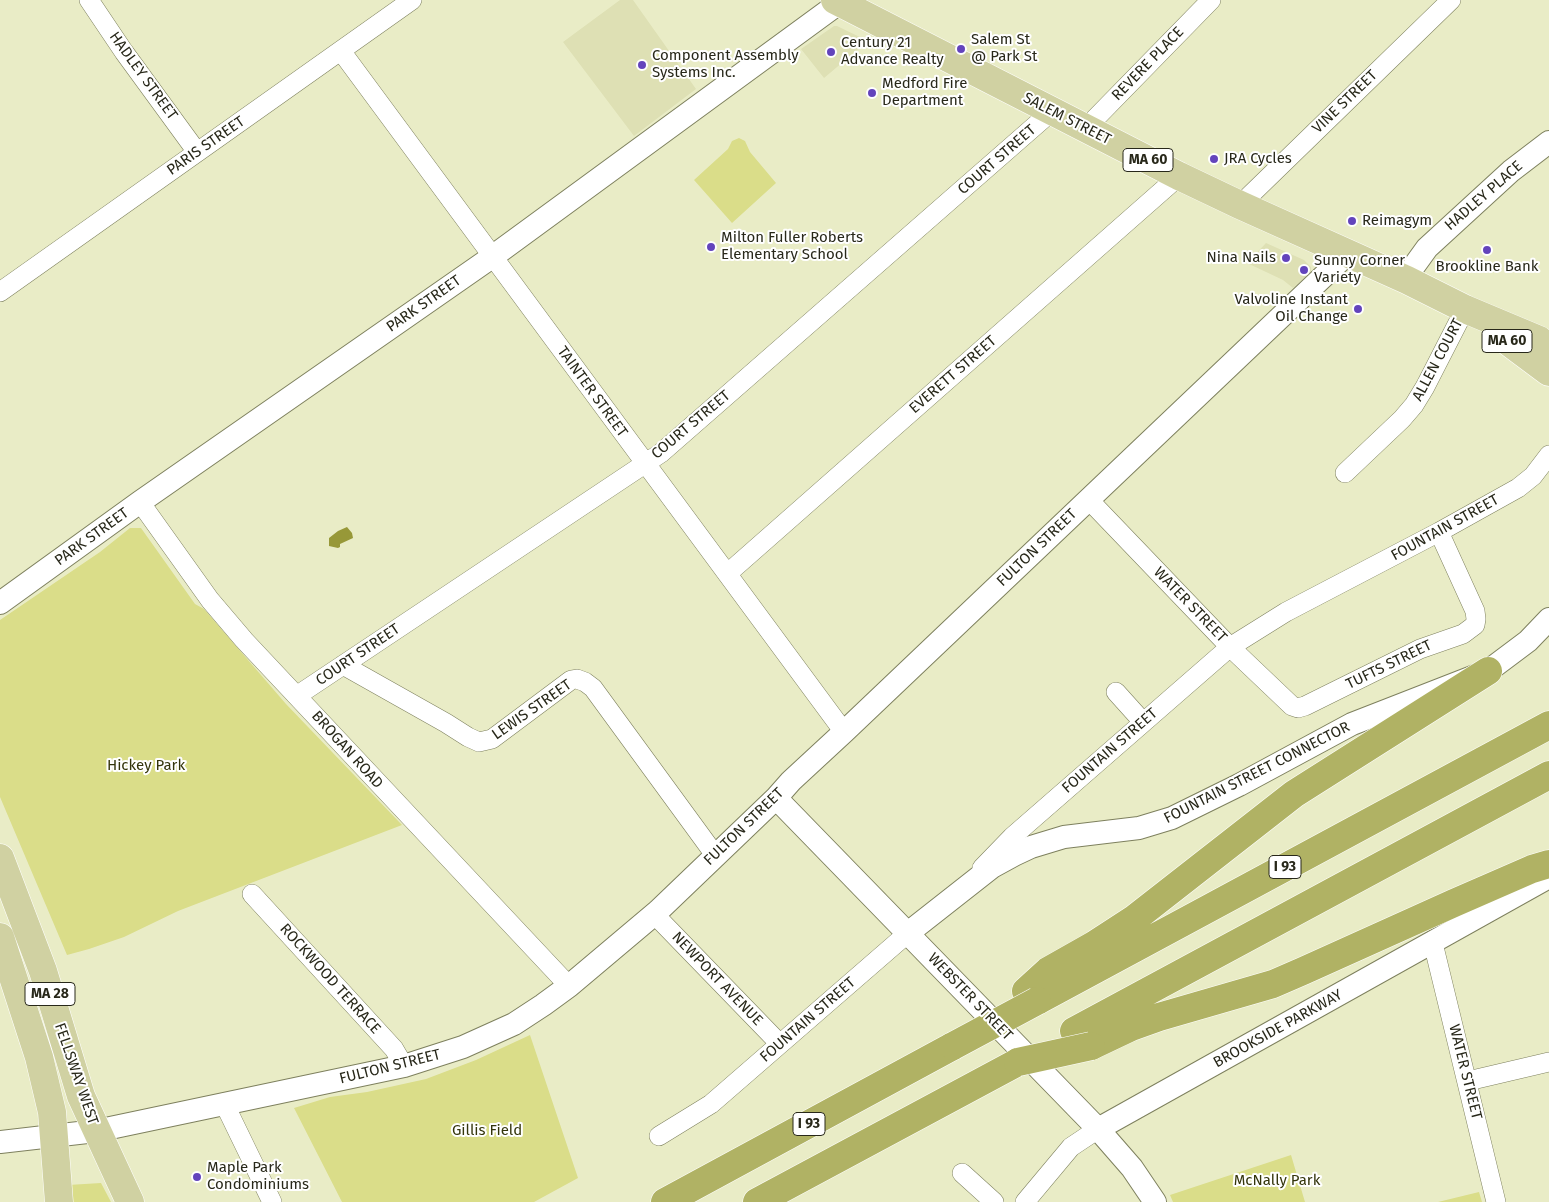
<!DOCTYPE html>
<style>
body{margin:0}
canvas{display:block;background:#e9ecc6}
</style>
<canvas width="1549" height="1202"></canvas>
<script>
const ctx = document.querySelector('canvas').getContext('2d');
ctx.lineJoin = 'round';
function paint(path, color) {
  ctx.fillStyle = color;
  ctx.fill(path, 'evenodd');
}
function shape(rows) {
  const path = new Path2D();
  for (const r of rows) {
    path.moveTo(r[0], r[1]);
    for (let i = 2; i < r.length; i += 2) path.lineTo(r[i], r[i + 1]);
  }
  return path;
}
function strokePath(path, color, width, dash) {
  ctx.strokeStyle = color;
  ctx.lineWidth = width;
  ctx.lineCap = dash ? 'butt' : 'round';
  ctx.setLineDash(dash || []);
  ctx.stroke(path);
}
function write(font, color, halo, rows, align = 'center') {
  ctx.font = font + ' "Fira Sans",sans-serif';
  ctx.lineWidth = 4;
  ctx.setLineDash([]);
  ctx.textBaseline = 'middle';
  ctx.strokeStyle = halo;
  ctx.fillStyle = color;
  for (const [text, x, y, turn = 0] of rows) {
    ctx.save();
    ctx.translate(x, y);
    ctx.rotate((+turn || 0) * Math.PI / 180);
    ctx.textAlign = isNaN(turn) ? turn : align;
    if (halo) ctx.strokeText(text, 0, 0);
    ctx.fillText(text, 0, 0);
    ctx.restore();
  }
}
paint(shape([
 [620,0,633,0,696,89,634,136,563,42],
 [834,26,837,26,868,41,824,78,801,49],
 [1266,243,1304,260,1311,267,1311,272,1293,288,1283,280,1247,263]
]), '#dee0b4');
paint(shape([
 [739,138,745,141,750,152,776,183,732,223,694,180,728,149,732,141],
 [130,528,141,528,195,604,204,609,286,704,402,825,178,911,124,937,89,949,67,955,0,797,0,620,100,552],
 [530,1035,578,1178,534,1202,342,1202,294,1108,330,1097,367,1092,426,1079,476,1060],
 [1291,1155,1305,1202,1173,1202,1170,1195],
 [101,1183,111,1202,69,1202,68,1185],
 [1479,1192,1482,1202,1438,1202]
]), '#dadd89');
paint(shape([
 [347,527,352,533,353,538,340,544,340,547,338,548,329,546,329,538,338,531]
]), '#979838');
const minor = shape([
 [89,0,124,52,197,152],
 [341,51,844,732],
 [1086,128,1211,0],
 [1240,205,1451,0],
 [0,292,412,0],
 [1345,473,1402,419,1414,405,1425,387,1465,309],
 [1089,500,1230,647,1292,706,1298,708,1305,706,1420,649,1463,634,1475,625,1476,619,1475,611,1439,532],
 [140,502,210,600,244,640,569,986],
 [727,574,1179,176],
 [343,665,446,723,468,737,479,742,492,739,571,680,577,679,585,682,593,688,715,855],
 [1116,692,1143,722],
 [298,695,661,453,1052,111],
 [982,868,1012,837,1230,647,1286,612,1439,532,1518,488,1533,476,1549,455],
 [252,894,394,1049,404,1066],
 [654,914,780,1044],
 [1433,943,1496,1202],
 [1468,1081,1549,1062],
 [224,1103,272,1202],
 [659,1136,711,1104,908,933],
 [962,1173,994,1202],
 [1025,1202,1071,1147,1098,1129]
]);
const tertiary = shape([
 [1407,280,1414,266,1427,248,1511,171,1549,142],
 [0,603,140,502,492,257,843,0],
 [776,798,1098,1129,1132,1168,1155,1202],
 [908,933,992,867,1014,855,1031,847,1064,837,1139,828,1172,818,1239,785,1352,724,1488,671,1528,641,1549,619],
 [1098,1129,1549,877],
 [0,1142,96,1131,404,1066,463,1047,514,1024,543,1005,569,986,658,911,776,798,791,781,844,732,1347,254]
]);
const primary = shape([
 [835,0,1179,176,1240,205,1407,280,1465,309,1539,340,1549,348],
 [1498,334,1549,372],
 [0,858,43,971,81,1096,130,1202],
 [0,937,39,1057,52,1112,59,1202]
]);
const motorway = shape([
 [1026,991,1048,971,1094,945,1134,919,1294,794,1488,671],
 [1037,1001,1549,725],
 [1074,1031,1549,775],
 [1091,1046,1131,1027,1159,1017,1273,984,1303,971,1454,903,1532,869,1549,864],
 [665,1202,953,1046],
 [757,1202,1018,1062]
]);
strokePath(minor, '#7e805e', 20);
strokePath(tertiary, '#7e805e', 24);
strokePath(primary, '#fff', 29);
strokePath(motorway, '#fff', 29);
strokePath(minor, '#fff', 19);
strokePath(tertiary, '#fff', 22);
strokePath(primary, '#d0d1a2', 28);
strokePath(motorway, '#b0b264', 28);
const motorwayBridge = shape([
 [953,1046,1037,1001],
 [1018,1062,1091,1046]
]);
strokePath(motorwayBridge, '#fff', 29, []);
strokePath(motorwayBridge, '#b0b264', 28);
for (const [x, y, r, color] of [
 [961,49,5,"#6344bc"],
 [831,52,5,"#6344bc"],
 [642,65,5,"#6344bc"],
 [872,93,5,"#6344bc"],
 [1214,159,5,"#6344bc"],
 [1352,221,5,"#6344bc"],
 [711,247,5,"#6344bc"],
 [1487,250,5,"#6344bc"],
 [1286,258,5,"#6344bc"],
 [1304,270,5,"#6344bc"],
 [1358,309,5,"#6344bc"],
 [197,1177,5,"#6344bc"]
]) {
  const dot = new Path2D();
  dot.arc(x, y, r, 0, 2 * Math.PI);
  ctx.fillStyle = color;
  ctx.fill(dot);
  strokePath(dot, '#fff', 2);
}
for (const [x, y, w] of [
 [1148,160,50],
 [1507,341,50],
 [1285,867,32],
 [50,994,50],
 [809,1124,32]
]) {
  const box = new Path2D();
  box.roundRect(x - w / 2, y - 11.5, w, 23, 4);
  ctx.fillStyle = '#fff';
  ctx.fill(box);
  strokePath(box, '#28281a', 1);
}
write('bold 14px', '#28281a', null, [
 ["MA 60",1148,160],
 ["MA 60",1507,341],
 ["I 93",1285,867],
 ["MA 28",50,994],
 ["I 93",809,1124]
]);
write('15px', '#28281a', '#fff', [
 ["Salem St",971,40],
 ["@ Park St",971,57],
 ["Century 21",841,43],
 ["Advance Realty",841,60],
 ["Component Assembly",652,56],
 ["Systems Inc.",652,73],
 ["Medford Fire",882,84],
 ["Department",882,101],
 ["JRA Cycles",1224,159],
 ["Reimagym",1362,221],
 ["Milton Fuller Roberts",721,238],
 ["Elementary School",721,255],
 ["Nina Nails",1276,258,"right"],
 ["Sunny Corner",1314,261],
 ["Variety",1314,278],
 ["Brookline Bank",1487,267,"center"],
 ["Valvoline Instant",1348,300,"right"],
 ["Oil Change",1348,317,"right"],
 ["Maple Park",207,1168],
 ["Condominiums",207,1185]
], 'left');
write('15px', '#28281a', '#fff', [
 ["REVERE PLACE",1148,64,-46],
 ["HADLEY STREET",143,76,54],
 ["VINE STREET",1345,102,-44],
 ["SALEM STREET",1067,119,27],
 ["PARIS STREET",206,146,-35],
 ["COURT STREET",997,160,-41],
 ["HADLEY PLACE",1484,196,-41],
 ["PARK STREET",424,304,-35],
 ["ALLEN COURT",1438,360,-62],
 ["EVERETT STREET",953,375,-41],
 ["TAINTER STREET",592,392,54],
 ["COURT STREET",691,425,-40],
 ["FOUNTAIN STREET",1445,528,-29],
 ["PARK STREET",92,537,-36],
 ["FULTON STREET",1037,548,-44],
 ["WATER STREET",1190,605,46],
 ["COURT STREET",358,655,-34],
 ["TUFTS STREET",1389,665,-26],
 ["LEWIS STREET",532,710,-35],
 ["BROGAN ROAD",347,750,48],
 ["FOUNTAIN STREET",1110,751,-41],
 ["FOUNTAIN STREET CONNECTOR",1257,773,-27],
 ["FULTON STREET",744,827,-44],
 ["ROCKWOOD TERRACE",330,979,48],
 ["NEWPORT AVENUE",717,979,46],
 ["WEBSTER STREET",970,997,46],
 ["FOUNTAIN STREET",808,1020,-41],
 ["BROOKSIDE PARKWAY",1278,1029,-29],
 ["FULTON STREET",390,1067,-14],
 ["WATER STREET",1465,1072,76],
 ["FELLSWAY WEST",76,1074,71]
]);
write('15px', '#34350b', '#fff', [
 ["Hickey Park",146,766],
 ["Gillis Field",487,1131],
 ["McNally Park",1277,1181]
]);
</script>
